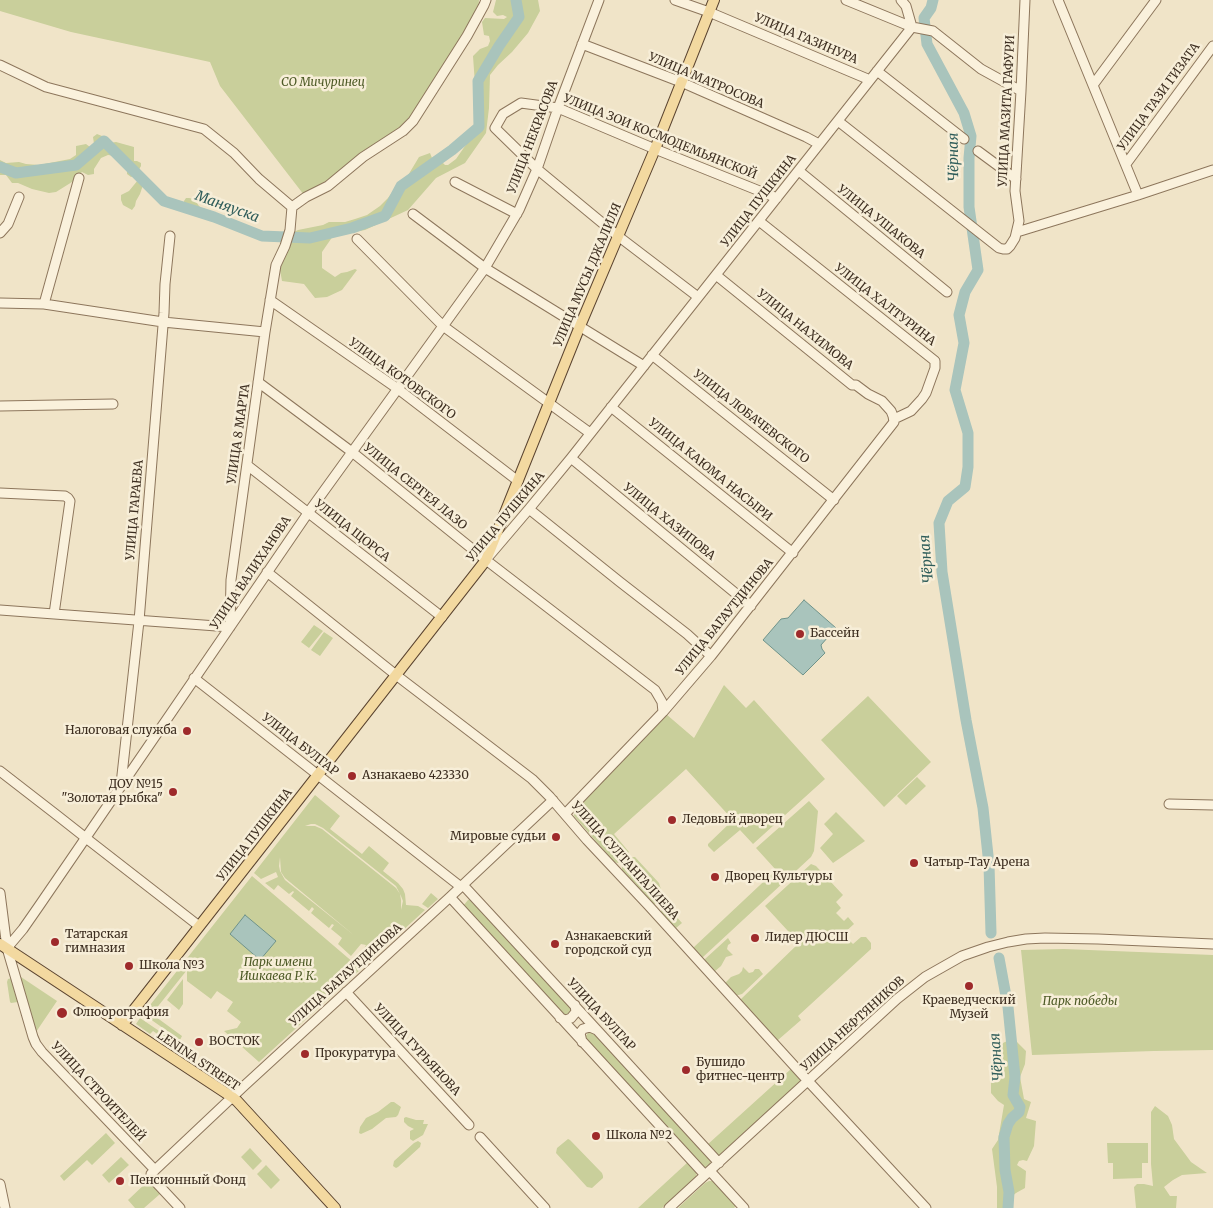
<!DOCTYPE html>
<meta charset="utf-8">
<style>
body{margin:0}
canvas{display:block;background:#f0e4c8}
</style>
<canvas width="1213" height="1208"></canvas>
<script>
const ctx = document.querySelector('canvas').getContext('2d');
ctx.lineJoin = 'round';
function paint(path, color) {
  ctx.fillStyle = color;
  ctx.fill(path, 'evenodd');
}
function shape(rows) {
  const path = new Path2D();
  for (const r of rows) {
    path.moveTo(r[0], r[1]);
    for (let i = 2; i < r.length; i += 2) path.lineTo(r[i], r[i + 1]);
  }
  return path;
}
function strokePath(path, color, width, dash) {
  ctx.strokeStyle = color;
  ctx.lineWidth = width;
  ctx.lineCap = dash ? 'butt' : 'round';
  ctx.setLineDash(dash || []);
  ctx.stroke(path);
}
function write(font, color, halo, rows, align = 'center') {
  ctx.font = font + ' Merriweather,serif';
  ctx.lineWidth = 5;
  ctx.setLineDash([]);
  ctx.textBaseline = 'middle';
  ctx.strokeStyle = halo;
  ctx.fillStyle = color;
  for (const [text, x, y, turn = 0] of rows) {
    ctx.save();
    ctx.translate(x, y);
    ctx.rotate((+turn || 0) * Math.PI / 180);
    ctx.textAlign = isNaN(turn) ? turn : align;
    if (halo) ctx.strokeText(text, 0, 0);
    ctx.fillText(text, 0, 0);
    ctx.restore();
  }
}
paint(shape([
 [0,0,479,0,478,11,411,128,369,153,304,195,220,86,210,62,71,32,0,11],
 [496,0,538,0,540,11,528,33,512,52,498,65,490,75,489,108,486,133,465,163,436,178,408,210,365,230,333,236,322,252,322,268,335,277,341,273,347,272,355,269,357,270,342,290,327,297,315,298,304,284,282,281,280,270,281,260,290,248,294,232,298,230,323,225,329,222,345,222,355,219,367,215,380,206,388,198,396,187,407,177,419,157,430,153,432,158,443,163,445,165,448,165,456,159,472,136,476,125,477,113,473,56,480,49,488,46,490,41,489,36,484,35,482,22,485,18,504,19,507,17,503,15,497,16,493,12],
 [97,134,102,136,110,143,116,142,134,147,134,161,137,161,141,163,141,166,137,173,143,185,140,194,136,201,135,206,132,210,123,205,121,200,121,195,129,191,138,180,136,175,131,177,127,174,127,170,115,156,108,155,101,158,94,169,94,174,88,175,82,172,72,182,56,192,49,193,32,189,18,183,12,183,6,175,0,175,0,160,6,163,19,162,26,164,39,165,70,159,76,155,76,146,86,144,90,147,92,147,94,144,93,137],
 [186,198,189,198,194,199,199,206,201,208,204,208,205,210,205,212,201,214,192,213,188,211,184,204,184,201],
 [314,625,323,631,309,648,301,642],
 [324,632,333,638,320,656,311,650],
 [724,685,746,708,754,700,825,779,753,844,740,830,714,852,708,846,708,844,733,820,686,769,614,834,629,852,618,863,614,862,574,816,575,810,666,714,694,738],
 [868,696,931,762,884,807,821,740],
 [917,777,926,786,906,805,897,796],
 [315,795,340,816,330,829,362,854,369,846,389,863,383,871,398,883,403,889,405,894,406,905,418,906,425,910,364,966,358,961,366,945,361,944,351,956,338,944,342,938,331,929,334,925,332,924,329,928,311,913,314,909,312,907,309,911,291,896,294,892,293,891,289,894,278,885,274,890,265,883,278,877,276,872,261,879,254,873],
 [311,824,315,824,323,828,396,886,401,896,403,901,401,910,401,900,400,894,396,888,322,829,315,826,305,826],
 [280,857,281,872,285,878,355,936,285,880,280,871,279,866],
 [809,801,818,811,814,851,811,857,703,957,701,957,694,949,694,947,776,870,756,848],
 [836,812,865,841,833,863,820,848,833,834,824,824],
 [633,857,635,857,659,883,663,896,655,904,653,904,622,870,622,867],
 [811,864,816,866,843,895,836,902,841,908,836,913,844,921,848,917,854,924,843,934,853,944,861,937,866,937,871,943,871,949,798,1016,801,1020,778,1040,776,1040,741,1001,741,999,799,943,765,906],
 [252,876,361,969,259,1062,224,1031,237,1028,241,1022,227,1011,233,1002,217,991,211,999,187,981,187,970,155,1010,154,1014,156,1017,182,1036,180,1040,143,1014],
 [431,893,438,899,428,908,422,904],
 [470,899,574,1010,574,1012,565,1017,463,906,468,900],
 [665,904,682,923,676,928,661,913,661,908],
 [728,938,731,943,728,945,727,949,733,955,726,957,721,966,714,972,704,961,705,959],
 [1064,949,1213,955,1213,1050,1154,1051,1032,1055,1021,950],
 [743,967,749,973,753,972,755,969,759,969,763,974,742,994,735,996,724,984,731,977,739,974,742,971],
 [21,977,57,1001,36,1032,20,978],
 [12,978,19,999,18,1002,11,1003,10,1002,7,982,8,979],
 [183,979,183,1004,179,1010,167,1000],
 [140,1018,174,1041,169,1047,167,1046,168,1041,153,1031,150,1034,136,1024],
 [593,1031,711,1160,710,1164,707,1167,702,1167,584,1038,589,1032],
 [1009,1040,1017,1042,1026,1051,1025,1064,1020,1077,1024,1099,1031,1102,1026,1118,1036,1121,1034,1146,1027,1161,1023,1160,1019,1161,1017,1165,1026,1171,1025,1188,1016,1193,1005,1202,1004,1208,997,1208,997,1187,992,1149,998,1140,1004,1105,998,1101,991,1093,991,1082,1001,1064,1001,1046,1003,1043],
 [203,1060,239,1086,235,1091,220,1081,222,1078,204,1066,200,1067,198,1066],
 [791,1069,800,1080,799,1084,720,1155,716,1155,707,1145],
 [391,1102,394,1102,401,1107,398,1115,396,1117,386,1118,372,1129,361,1134,359,1133,360,1127,366,1118,378,1112],
 [1155,1106,1168,1116,1172,1125,1174,1139,1191,1162,1207,1173,1182,1175,1173,1180,1164,1187,1170,1196,1177,1196,1176,1208,1136,1208,1134,1187,1137,1184,1144,1184,1153,1186,1151,1164,1151,1112],
 [406,1117,416,1120,424,1120,423,1124,428,1124,423,1135,413,1141,410,1139,410,1131,414,1129,408,1126,404,1122,404,1118],
 [106,1133,115,1143,92,1165,87,1160,64,1181,60,1176],
 [568,1139,570,1140,602,1173,603,1176,603,1178,592,1188,587,1187,556,1153,557,1148],
 [418,1141,421,1143,420,1147,398,1167,396,1168,393,1166,394,1161,414,1143],
 [1107,1143,1148,1143,1148,1163,1142,1163,1142,1178,1113,1179,1113,1163,1108,1163],
 [250,1148,262,1161,253,1170,241,1157],
 [121,1157,129,1165,109,1183,102,1175],
 [688,1162,697,1171,696,1177,662,1208,638,1208],
 [266,1165,280,1180,271,1189,257,1174],
 [148,1181,160,1194,144,1208,135,1208,128,1200],
 [709,1181,712,1181,716,1184,736,1206,734,1208,678,1208,705,1183]
]), '#c9cf9b');
const water = shape([
 [804,600,836,628,821,645,822,649,825,653,803,675,763,640,781,619,788,618,804,600],
 [245,915,276,941,260,960,230,934,245,915]
]);
paint(water, '#a9c4bc');
strokePath(water, '#6f938a', 1);
strokePath(shape([
 [933,0,931,8,924,18,927,44,964,113,971,136,969,158,969,207,978,270,965,292,959,315,964,343,955,390,968,433,968,467,965,487,948,501,939,523,942,572,966,720,983,808,989,865,991,933],
 [0,167,16,173,76,165,104,141,164,201,214,217,262,236,310,238,352,228,385,216,401,186,452,150,479,127,478,81,499,46,519,17,516,0],
 [999,958,1008,1007,1015,1077,1013,1095,1020,1107,1019,1112,1012,1118,1008,1124,1004,1137,1005,1170,1009,1192,1008,1208]
]), '#a9c4bc', 11);
const minor = shape([
 [675,0,709,12,870,80],
 [846,0,912,27,933,31,981,69,1021,91],
 [901,0,906,6,912,27],
 [1058,0,1138,195],
 [582,44,681,82,806,137,819,144],
 [0,65,46,87,204,129,234,153,259,179,292,207],
 [877,71,964,139],
 [1093,85,1156,0],
 [838,121,999,248,1003,249,1007,249,1010,246,1015,238,1019,221,1015,191,1021,91,1025,0],
 [978,151,1016,179],
 [1126,164,1213,46],
 [799,171,947,292],
 [455,182,517,214],
 [292,207,306,197,328,186,363,157,403,131,413,121,467,36,484,5,486,0],
 [413,214,485,268,644,366],
 [759,221,935,361,935,368,926,393,922,399,911,411,894,419],
 [1017,232,1138,195,1213,170],
 [0,233,8,224,19,197],
 [357,239,443,326,590,433],
 [698,297,618,236,537,169,495,128,503,114,521,103,558,108,655,149,777,198],
 [270,300,398,389,518,481],
 [0,303,44,304,163,322,265,332],
 [44,304,79,178],
 [652,355,834,500],
 [258,382,352,452,486,560,655,690,662,702,663,712],
 [0,406,113,404],
 [611,407,793,553],
 [571,458,751,606],
 [247,465,442,617],
 [0,493,65,496,68,498,70,501,54,614],
 [529,509,620,582,687,634,711,656],
 [489,556,529,509,571,458,912,27],
 [267,572,396,675,532,779,550,797,587,840,648,905,808,1081,926,1208],
 [0,610,230,627,231,580,265,332,276,265,285,246,290,230,292,207],
 [194,678,461,887],
 [0,771,58,816,91,842,199,926],
 [121,784,139,621,164,313,165,284,170,236],
 [1169,804,1213,805],
 [565,814,663,712,711,656,894,422,893,416,891,411,882,401,868,394,856,385,852,385,716,275],
 [463,885,586,1018,719,1163],
 [0,893,7,948,33,1037,36,1044,42,1052,155,1170,151,1174,151,1177,180,1208],
 [450,897,705,1175],
 [7,948,23,929,39,906,308,513,485,268,519,210,537,169,558,108,599,0],
 [346,992,469,1125],
 [560,1018,566,1020,571,1018,576,1012,575,1005],
 [582,1042,580,1033,583,1029,590,1027,597,1030],
 [480,1137,545,1208],
 [155,1170,244,1086,450,897,553,800],
 [710,1171,744,1208],
 [0,1184,5,1208],
 [669,1208,897,999,925,977,962,956,988,947,1008,942,1026,939,1045,938,1098,939,1213,944]
]);
const major = shape([
 [0,944,232,1097,237,1101,335,1208],
 [122,1025,486,560,580,326,655,149,714,0]
]);
strokePath(minor, '#8d765c', 11);
strokePath(major, '#5b4430', 12);
strokePath(minor, '#faf1dc', 9);
strokePath(major, '#f3d9a0', 10);
for (const [x, y, r, color] of [
 [800,634,5,"#9e2a2b"],
 [187,731,5,"#9e2a2b"],
 [352,776,5,"#9e2a2b"],
 [173,792,5,"#9e2a2b"],
 [672,820,5,"#9e2a2b"],
 [556,837,5,"#9e2a2b"],
 [914,863,5,"#9e2a2b"],
 [715,877,5,"#9e2a2b"],
 [755,938,5,"#9e2a2b"],
 [55,942,5,"#9e2a2b"],
 [555,944,5,"#9e2a2b"],
 [129,966,5,"#9e2a2b"],
 [969,986,5,"#9e2a2b"],
 [62,1013,6,"#9e2a2b"],
 [199,1042,5,"#9e2a2b"],
 [305,1054,5,"#9e2a2b"],
 [686,1070,5,"#9e2a2b"],
 [596,1136,5,"#9e2a2b"],
 [120,1181,5,"#9e2a2b"]
]) {
  const dot = new Path2D();
  dot.arc(x, y, r, 0, 2 * Math.PI);
  ctx.fillStyle = color;
  ctx.fill(dot);
  strokePath(dot, '#f7eed8', 2);
}
write('12px', '#3d2e20', '#f7eed8', [
 ["УЛИЦА ГАЗИНУРА",806,39,23],
 ["УЛИЦА МАТРОСОВА",706,81,23],
 ["УЛИЦА ТАЗИ ГИЗАТА",1159,97,-54],
 ["УЛИЦА МАЗИТА ГАФУРИ",1007,111,-87],
 ["УЛИЦА НЕКРАСОВА",533,137,-69],
 ["УЛИЦА ЗОИ КОСМОДЕМЬЯНСКОЙ",660,137,22],
 ["УЛИЦА ПУШКИНА",759,201,-52],
 ["УЛИЦА УШАКОВА",881,222,39],
 ["УЛИЦА МУСЫ ДЖАЛИЛЯ",588,275,-67],
 ["УЛИЦА ХАЛТУРИНА",885,305,38],
 ["УЛИЦА НАХИМОВА",805,330,39],
 ["УЛИЦА КОТОВСКОГО",402,379,36],
 ["УЛИЦА ЛОБАЧЕВСКОГО",751,417,38],
 ["УЛИЦА 8 МАРТА",239,434,-82],
 ["УЛИЦА КАЮМА НАСЫРИ",710,470,39],
 ["УЛИЦА СЕРГЕЯ ЛАЗО",415,487,39],
 ["УЛИЦА ГАРАЕВА",135,510,-85],
 ["УЛИЦА ПУШКИНА",506,517,-50],
 ["УЛИЦА ХАЗИПОВА",669,522,39],
 ["УЛИЦА ЩОРСА",352,531,38],
 ["УЛИЦА ВАЛИХАНОВА",251,573,-56],
 ["УЛИЦА БАГАУТДИНОВА",725,617,-51],
 ["УЛИЦА БУЛГАР",300,745,38],
 ["УЛИЦА ПУШКИНА",255,835,-52],
 ["УЛИЦА СУЛТАНГАЛИЕВА",625,861,48],
 ["УЛИЦА БАГАУТДИНОВА",346,975,-42],
 ["УЛИЦА БУЛГАР",601,1015,47],
 ["УЛИЦА НЕФТЯНИКОВ",853,1024,-42],
 ["УЛИЦА ГУРЬЯНОВА",417,1050,47],
 ["LENINA STREET",198,1061,34],
 ["УЛИЦА СТРОИТЕЛЕЙ",98,1092,47]
]);
write('italic 12px', '#4d5a26', '#f7eed8', [
 ["СО Мичуринец",323,83],
 ["Парк имени",278,963],
 ["Ишкаева Р. К.",278,977],
 ["Парк победы",1080,1002]
]);
write('12px', '#3d2e20', '#f7eed8', [
 ["Бассейн",810,634],
 ["Налоговая служба",177,731,"right"],
 ["Азнакаево 423330",362,776],
 ["ДОУ №15",163,785,"right"],
 ["\"Золотая рыбка\"",163,799,"right"],
 ["Ледовый дворец",682,820],
 ["Мировые судьи",546,837,"right"],
 ["Чатыр-Тау Арена",924,863],
 ["Дворец Культуры",725,877],
 ["Татарская",65,935],
 ["гимназия",65,949],
 ["Азнакаевский",565,937],
 ["городской суд",565,951],
 ["Лидер ДЮСШ",765,938],
 ["Школа №3",139,966],
 ["Краеведческий",969,1001,"center"],
 ["Музей",969,1015,"center"],
 ["Флюорография",73,1013],
 ["ВОСТОК",209,1042],
 ["Прокуратура",315,1054],
 ["Бушидо",696,1063],
 ["фитнес-центр",696,1077],
 ["Школа №2",606,1136],
 ["Пенсионный Фонд",130,1181]
], 'left');
write('italic 14px', '#2f5d5a', '#f7eed8', [
 ["Чёрная",954,157,-91],
 ["Маняуска",227,207,20],
 ["Чёрная",927,559,-95],
 ["Чёрная",997,1057,-94]
]);
</script>
